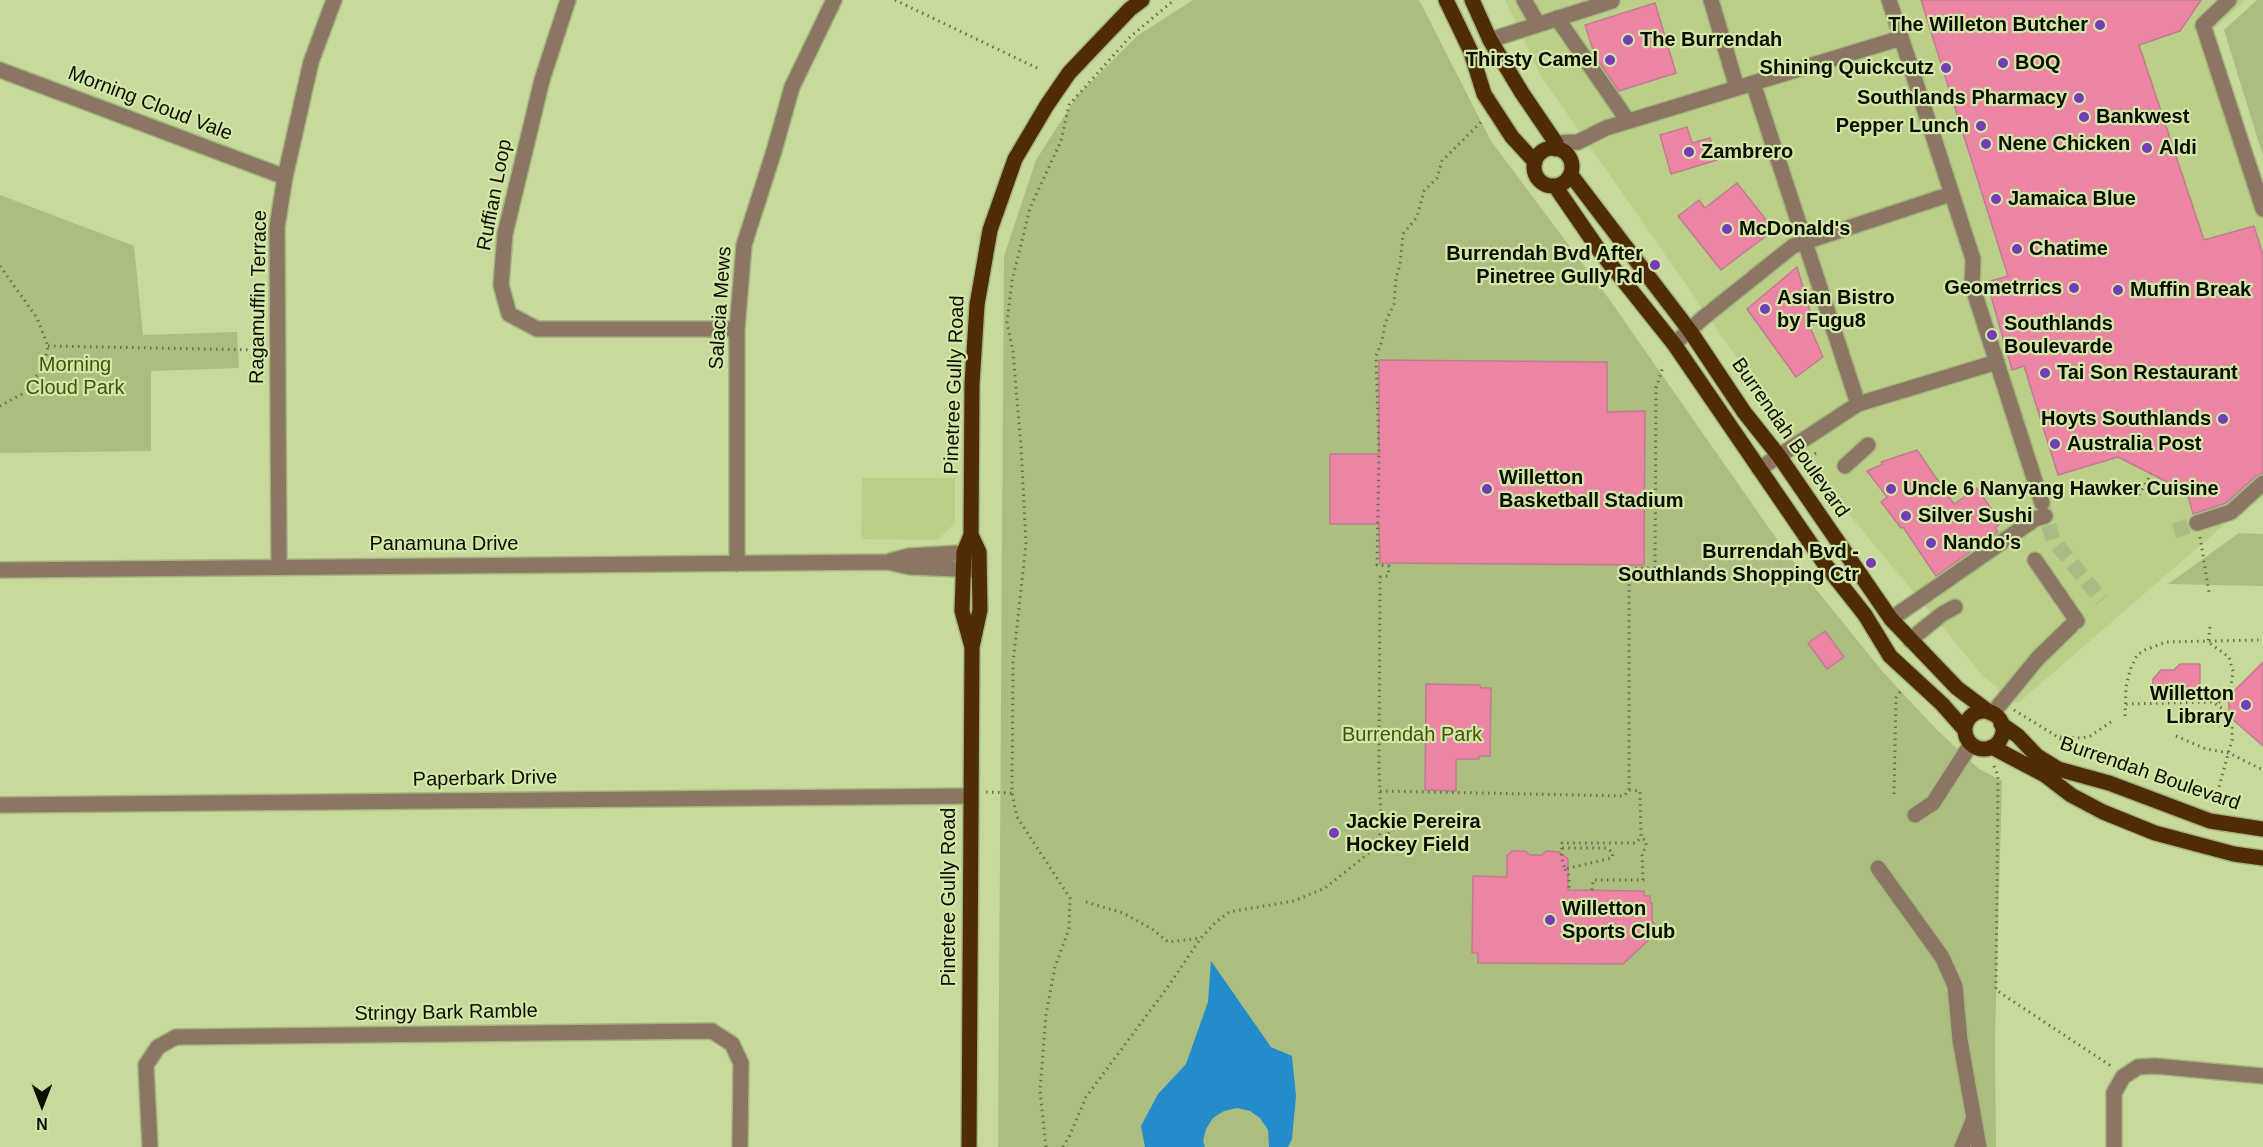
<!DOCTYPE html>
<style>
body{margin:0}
#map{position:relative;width:2263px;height:1147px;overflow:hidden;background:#c7d99b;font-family:Helvetica,sans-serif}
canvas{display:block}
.north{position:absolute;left:12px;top:1075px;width:60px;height:60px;-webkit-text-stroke:4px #d4e6a8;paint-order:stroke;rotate:180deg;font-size:16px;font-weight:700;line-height:24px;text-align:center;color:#0a0f00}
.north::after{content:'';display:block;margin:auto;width:21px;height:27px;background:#0a0f00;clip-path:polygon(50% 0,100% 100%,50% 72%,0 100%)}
</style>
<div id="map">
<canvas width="2263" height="1147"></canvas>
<div class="north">N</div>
</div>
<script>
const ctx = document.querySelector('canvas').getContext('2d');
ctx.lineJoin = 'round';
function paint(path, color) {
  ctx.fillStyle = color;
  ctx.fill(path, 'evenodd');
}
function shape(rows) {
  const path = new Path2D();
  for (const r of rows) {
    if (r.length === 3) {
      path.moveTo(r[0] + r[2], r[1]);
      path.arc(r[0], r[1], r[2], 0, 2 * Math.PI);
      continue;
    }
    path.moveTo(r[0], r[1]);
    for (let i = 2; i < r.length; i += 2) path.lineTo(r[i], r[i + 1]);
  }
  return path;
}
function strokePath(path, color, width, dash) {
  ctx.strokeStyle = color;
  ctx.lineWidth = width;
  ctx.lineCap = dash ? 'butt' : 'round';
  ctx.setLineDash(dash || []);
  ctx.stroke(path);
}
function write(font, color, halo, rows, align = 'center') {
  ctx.font = font + ' Helvetica,sans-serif';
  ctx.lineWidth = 4.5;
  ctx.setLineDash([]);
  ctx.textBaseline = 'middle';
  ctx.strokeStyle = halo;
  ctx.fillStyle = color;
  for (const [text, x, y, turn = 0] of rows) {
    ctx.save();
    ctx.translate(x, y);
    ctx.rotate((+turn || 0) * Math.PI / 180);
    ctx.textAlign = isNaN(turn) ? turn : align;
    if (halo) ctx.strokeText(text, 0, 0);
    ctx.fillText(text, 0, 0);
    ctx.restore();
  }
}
paint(shape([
 [1505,0,2245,0,2213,30,2263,182,2263,491,2017,704,1983,676,1828,489,1541,76],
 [862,478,955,478,955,523,937,540,861,539]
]), '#bbcf89');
paint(shape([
 [1193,0,1419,0,1491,141,1609,299,1785,551,1883,672,1936,729,1979,769,2002,781,1995,1040,1996,1147,998,1147,1004,256,1036,160,1077,96,1137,36],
 [2257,0,2263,0,2263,156,2224,30],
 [0,195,134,246,143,335,237,332,239,368,151,371,151,451,0,453],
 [2239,533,2263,534,2263,586,2168,584]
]), '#acbd80');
paint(shape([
 [1211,961,1271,1047,1292,1056,1296,1096,1292,1139,1288,1147,1269,1147,1268,1130,1260,1118,1250,1111,1237,1108,1224,1111,1213,1118,1206,1129,1203,1141,1205,1147,1145,1147,1141,1126,1158,1094,1186,1064,1208,1002]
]), '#258ccb');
const building = shape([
 [1921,0,2201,0,2180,31,2139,45,2204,240,2254,226,2263,255,2263,473,2256,476,2226,503,2193,514,2187,492,2118,457,2058,475,2024,366,2012,370,1987,282,2008,276,1921,0],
 [1655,3,1676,73,1619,91,1595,56,1585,25,1655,3],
 [1687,127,1692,143,1710,138,1717,160,1671,174,1660,135,1687,127],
 [1737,183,1767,221,1763,224,1770,233,1721,270,1678,216,1699,200,1705,208,1737,183],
 [1797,267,1814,324,1810,327,1823,357,1796,377,1747,309,1797,267],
 [1379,360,1607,362,1607,412,1645,411,1644,565,1380,563,1379,524,1330,524,1330,454,1379,454,1379,360],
 [1917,450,1954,504,1977,488,2001,523,1995,528,1998,532,1936,576,1903,527,1901,528,1881,502,1887,497,1867,471,1883,464,1881,462,1917,450],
 [1825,631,1844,657,1827,669,1808,643,1825,631],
 [2263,662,2263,746,2230,717,2228,697,2263,662],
 [2180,664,2200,664,2200,696,2193,696,2193,699,2152,696,2153,679,2161,670,2174,670,2180,664],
 [1426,684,1480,685,1481,688,1491,688,1490,756,1479,756,1479,759,1456,759,1456,791,1425,790,1426,684],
 [1512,851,1525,851,1530,855,1542,855,1546,851,1560,852,1568,859,1568,890,1644,891,1644,896,1650,896,1650,903,1652,903,1652,921,1656,926,1656,933,1623,964,1478,963,1478,953,1472,953,1473,876,1507,877,1507,856,1512,851]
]);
paint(building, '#ec85a4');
strokePath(building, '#be7d8f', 1.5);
strokePath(shape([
 [2042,503,2053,540,2102,600],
 [2174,531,2197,523]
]), '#abbb84', 15, [15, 8]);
const minor = shape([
 [568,0,542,80,505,234,501,285,509,314,537,329,737,329],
 [1524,0,1538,24],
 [1711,0,1737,88],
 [1889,0,1973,259,1972,285,2042,503],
 [2229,0,2203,25,2263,209],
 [1557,18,1628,121],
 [1490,40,1612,1],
 [0,70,285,177],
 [1753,83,1858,404],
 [1556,143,1578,142,1606,128,1901,38],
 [1674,344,1703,318,1793,246,1951,194],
 [1845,466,1868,445],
 [1759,469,1858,404,1997,362],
 [2197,523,2231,512,2263,483],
 [2035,560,2077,621],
 [890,561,909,556,976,552],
 [737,564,737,329,744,245,774,151,792,87,834,0],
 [279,566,277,227,285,177,311,62,334,0],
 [0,570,887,562,910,567,979,570],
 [1891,619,2035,519,2045,516],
 [1910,640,1942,614,1955,607],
 [1992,714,2038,658,2071,626],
 [0,805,970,796],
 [1915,815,1933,803,1971,744],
 [1878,868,1942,957,1955,986,1960,1040,1979,1147],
 [150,1147,146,1065,158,1047,176,1037,712,1031,732,1044,741,1063,740,1147],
 [1962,1147,1974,1118],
 [2114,1147,2114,1093,2123,1077,2138,1067,2155,1066,2263,1076]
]);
const major = shape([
 [1446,0,1471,52,1484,94,1512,137,1535,162],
 [1472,0,1490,40,1522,93,1556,143,1556,149],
 [1553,167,19],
 [1571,175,1690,331,1744,412,1779,456,1891,619,1957,688,1989,712],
 [1555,186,1599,250,1674,344,1824,563,1865,615,1890,656,1942,704,1965,730],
 [972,647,962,611,964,552,971,535,972,384,977,305,990,230,1015,159,1047,105,1069,73,1087,54,1130,9,1142,0],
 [1984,730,19],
 [2001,724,2018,736,2037,756,2058,769,2109,783,2210,821,2263,829],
 [1992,747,2045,775,2071,795,2103,812,2155,833,2234,854,2263,858],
 [969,1147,972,647,980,610,979,552,971,535]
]);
strokePath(minor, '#a5b57f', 18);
strokePath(major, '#a5b57f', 18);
strokePath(shape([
 [895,0,1039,69],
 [0,266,37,318,48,346,44,367,22,394,0,406],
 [48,346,261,350],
 [1805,461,1816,453],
 [2139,495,2151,474],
 [2200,537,2209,592],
 [1655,568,1656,388,1663,367],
 [2210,627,2208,642,2229,657,2233,671,2231,686,2217,705],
 [2126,704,2213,702,2226,711,2232,726,2232,740,2214,805],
 [2014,710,2058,737,2088,760],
 [2125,716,2126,687,2130,670,2137,655,2145,650,2166,642,2263,640],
 [2176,736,2206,749,2229,753,2263,770],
 [2060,737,2082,738,2090,736,2114,720],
 [1994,766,1998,776,1996,990,2111,1066],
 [1380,791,1624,796,1629,790,1629,568,1662,568,1669,577,1676,578,1814,576],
 [986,792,1012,793],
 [1894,794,1896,698,1902,689],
 [1379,841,1381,820,1379,766,1380,577,1388,576,1389,566,1377,565,1379,454,1376,356,1382,341,1385,323,1394,304,1396,278,1400,265,1403,234,1417,217,1424,191,1437,178,1442,161,1482,121],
 [1562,848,1561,856,1565,869,1612,858,1613,853,1607,848,1562,848,1562,843,1636,843,1641,837,1640,791,1629,790],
 [1565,869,1569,876,1569,888],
 [1592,890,1593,880,1643,880,1642,854,1646,846,1646,841,1641,837],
 [1086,902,1123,913,1152,929,1168,942,1201,938],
 [1046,1147,1040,1091,1046,1014,1055,967,1069,929,1070,898,1017,817,1012,793,1013,663,1026,544,1021,447,1013,352,1007,322,1012,281,1030,208,1061,141,1069,105,1129,38,1174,0],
 [1063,1147,1070,1135,1086,1097,1167,988,1201,938,1215,923,1229,912,1294,901,1325,888,1379,845,1379,841,1407,818]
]), '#66714b', 3, [1.5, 4.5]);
strokePath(minor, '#8b7664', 15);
strokePath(major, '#502c06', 15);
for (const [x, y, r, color] of [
 [2100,25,6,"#753db4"],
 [1628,40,6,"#753db4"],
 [1610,60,6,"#753db4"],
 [2003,63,6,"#753db4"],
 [1946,68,6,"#753db4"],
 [2079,98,6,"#753db4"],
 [2084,117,6,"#753db4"],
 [1981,126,6,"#753db4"],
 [1986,144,6,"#753db4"],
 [2147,148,6,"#753db4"],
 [1689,152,6,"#753db4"],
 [1996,199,6,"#753db4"],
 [1727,229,6,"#753db4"],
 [2017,249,6,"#753db4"],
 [1655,265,6,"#753db4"],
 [2074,288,6,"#753db4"],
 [2118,290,6,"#753db4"],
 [1765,309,6,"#753db4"],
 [1992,335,6,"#753db4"],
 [2045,373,6,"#753db4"],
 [2223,419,6,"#753db4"],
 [2055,444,6,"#753db4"],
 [1487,489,6,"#753db4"],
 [1891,489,6,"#753db4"],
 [1906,516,6,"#753db4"],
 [1931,543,6,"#753db4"],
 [1871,563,6,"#753db4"],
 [2246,705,6,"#753db4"],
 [1334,833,6,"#753db4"],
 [1550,920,6,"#753db4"]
]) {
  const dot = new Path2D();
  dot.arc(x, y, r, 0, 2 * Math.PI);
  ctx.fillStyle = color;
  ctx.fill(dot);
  strokePath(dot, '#d4e6a8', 2);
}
write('bold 20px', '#0a0f00', '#d4e6a8', [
 ["The Willeton Butcher",2088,25,"right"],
 ["The Burrendah",1640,40],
 ["Thirsty Camel",1598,60,"right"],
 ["BOQ",2015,63],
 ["Shining Quickcutz",1934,68,"right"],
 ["Southlands Pharmacy",2067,98,"right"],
 ["Bankwest",2096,117],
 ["Pepper Lunch",1969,126,"right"],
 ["Nene Chicken",1998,144],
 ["Aldi",2159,148],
 ["Zambrero",1701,152],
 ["Jamaica Blue",2008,199],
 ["McDonald's",1739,229],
 ["Chatime",2029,249],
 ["Burrendah Bvd After",1643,254,"right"],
 ["Pinetree Gully Rd",1643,277,"right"],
 ["Geometrrics",2062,288,"right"],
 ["Muffin Break",2130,290],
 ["Asian Bistro",1777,298],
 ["by Fugu8",1777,321],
 ["Southlands",2004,324],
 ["Boulevarde",2004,347],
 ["Tai Son Restaurant",2057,373],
 ["Hoyts Southlands",2211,419,"right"],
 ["Australia Post",2067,444],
 ["Willetton",1499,478],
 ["Basketball Stadium",1499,501],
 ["Uncle 6 Nanyang Hawker Cuisine",1903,489],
 ["Silver Sushi",1918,516],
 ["Nando's",1943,543],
 ["Burrendah Bvd -",1859,552,"right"],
 ["Southlands Shopping Ctr",1859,575,"right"],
 ["Willetton",2234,694,"right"],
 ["Library",2234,717,"right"],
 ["Jackie Pereira",1346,822],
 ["Hockey Field",1346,845],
 ["Willetton",1562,909],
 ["Sports Club",1562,932]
], 'left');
write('20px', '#0a0f00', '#d4e6a8', [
 ["Morning Cloud Vale",150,104,21],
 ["Ruffian Loop",495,195,-79],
 ["Ragamuffin Terrace",259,297,-89],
 ["Salacia Mews",721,308,-86],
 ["Pinetree Gully Road",955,385,-88],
 ["Burrendah Boulevard",1790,438,55],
 ["Panamuna Drive",444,544],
 ["Burrendah Boulevard",2150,774,19],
 ["Paperbark Drive",485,779,-1],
 ["Pinetree Gully Road",949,897,-90],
 ["Stringy Bark Ramble",446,1013,-1]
]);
write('20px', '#445407', '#d4e6a8', [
 ["Morning",75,365],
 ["Cloud Park",75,388],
 ["Burrendah Park",1412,735]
]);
</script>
